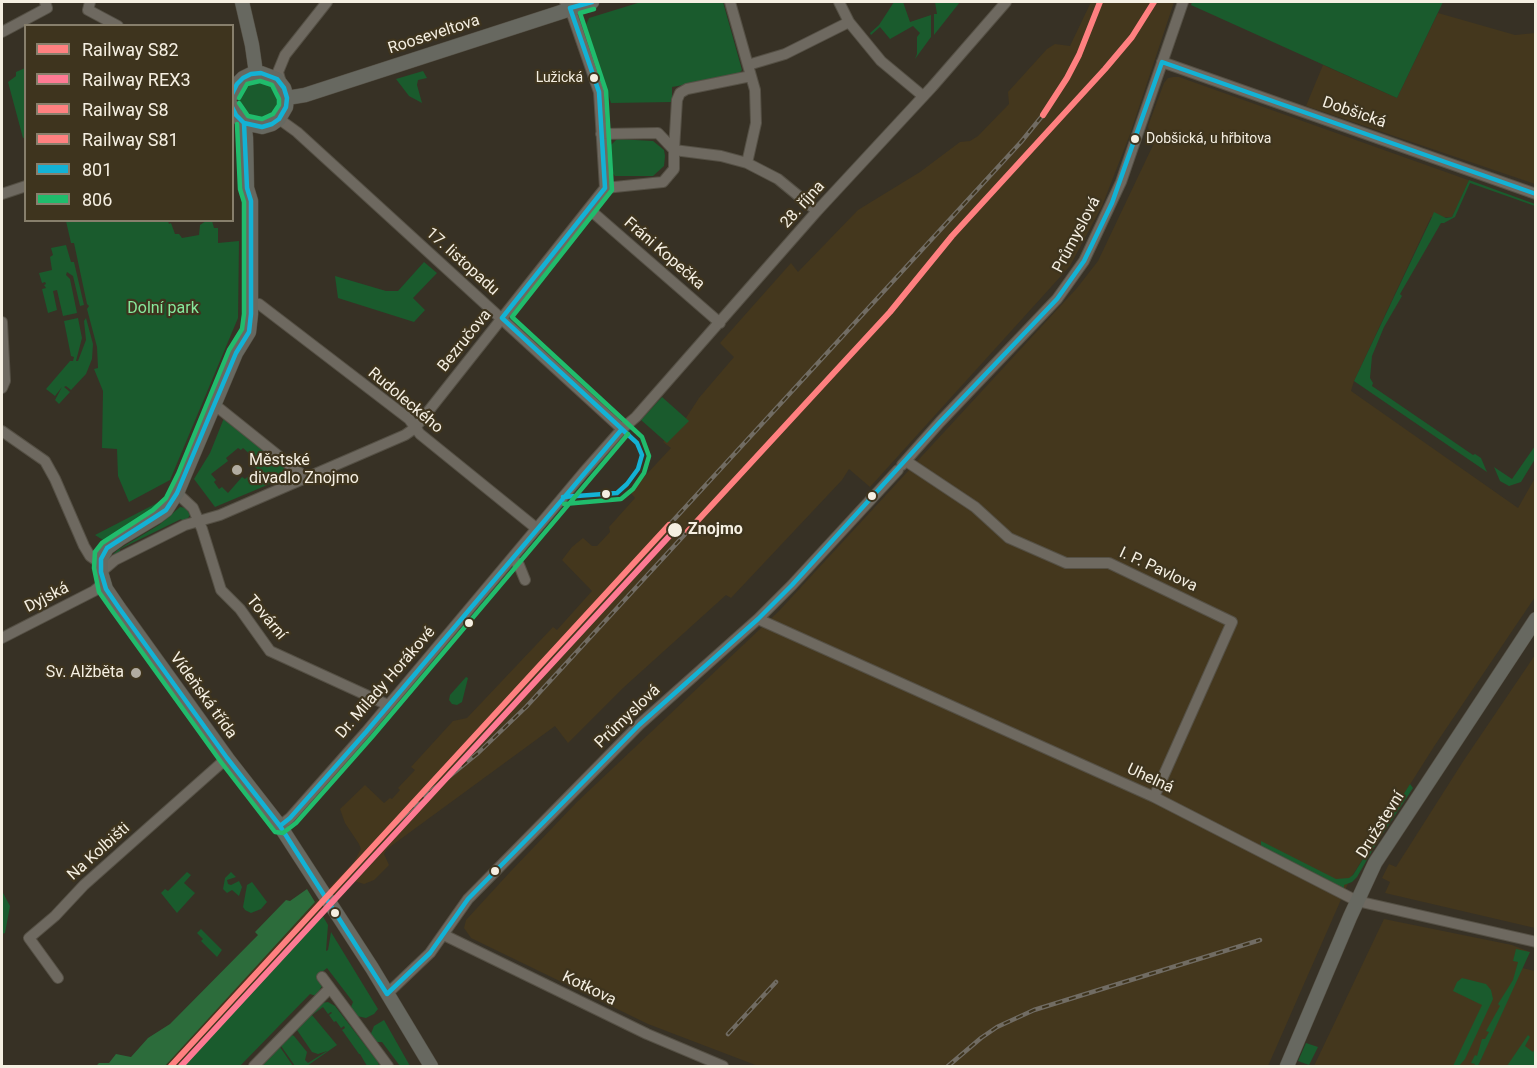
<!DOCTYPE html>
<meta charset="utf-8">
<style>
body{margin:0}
#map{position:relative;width:1537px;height:1068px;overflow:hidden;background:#373125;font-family:Roboto,sans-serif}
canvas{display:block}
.frame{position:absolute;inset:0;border:3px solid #f5efe2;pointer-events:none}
.legend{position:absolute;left:24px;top:24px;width:210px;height:198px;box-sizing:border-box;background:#3e341e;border:2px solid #877f6c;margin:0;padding:8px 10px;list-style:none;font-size:18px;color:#f5efe2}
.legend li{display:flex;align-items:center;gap:12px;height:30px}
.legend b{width:30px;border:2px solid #877f6c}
</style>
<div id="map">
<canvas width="1537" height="1068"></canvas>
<div class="frame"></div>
<ul class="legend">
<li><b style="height:8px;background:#ff8080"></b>Railway S82</li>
<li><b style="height:8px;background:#fe7a93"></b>Railway REX3</li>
<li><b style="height:8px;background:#ff8080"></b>Railway S8</li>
<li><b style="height:8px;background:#ff8080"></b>Railway S81</li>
<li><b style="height:8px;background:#13b2d5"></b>801</li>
<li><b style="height:8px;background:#20bc6c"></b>806</li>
</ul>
</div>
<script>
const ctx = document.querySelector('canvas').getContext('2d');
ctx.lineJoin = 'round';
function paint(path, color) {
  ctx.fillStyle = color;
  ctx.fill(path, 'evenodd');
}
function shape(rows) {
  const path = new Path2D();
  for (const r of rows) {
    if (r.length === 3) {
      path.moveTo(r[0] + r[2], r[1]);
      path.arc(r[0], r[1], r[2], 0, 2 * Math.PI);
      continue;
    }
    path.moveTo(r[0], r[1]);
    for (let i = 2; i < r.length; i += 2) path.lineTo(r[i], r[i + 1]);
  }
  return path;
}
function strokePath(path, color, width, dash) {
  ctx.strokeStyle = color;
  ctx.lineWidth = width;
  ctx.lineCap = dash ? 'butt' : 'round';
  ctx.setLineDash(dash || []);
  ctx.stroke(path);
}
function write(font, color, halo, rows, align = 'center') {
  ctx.font = font + ' Roboto,sans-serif';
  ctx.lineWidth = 4.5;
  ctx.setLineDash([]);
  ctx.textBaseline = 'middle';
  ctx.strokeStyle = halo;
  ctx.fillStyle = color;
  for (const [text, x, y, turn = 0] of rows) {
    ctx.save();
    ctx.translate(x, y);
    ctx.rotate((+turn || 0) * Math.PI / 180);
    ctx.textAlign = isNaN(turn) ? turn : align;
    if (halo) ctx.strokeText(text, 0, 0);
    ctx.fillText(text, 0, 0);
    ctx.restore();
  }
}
paint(shape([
 [1091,2,1174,2,1129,137,1102,206,1070,266,870,487,849,469,842,480,731,598,726,595,623,688,568,743,555,726,387,849,384,854,389,865,374,880,364,884,351,880,178,1066,165,1066,304,914,354,862,361,849,359,844,345,823,340,809,365,785,384,803,390,798,392,799,400,790,398,788,415,770,411,767,453,721,467,718,553,627,557,630,592,591,562,560,572,547,583,538,592,546,597,546,610,532,609,527,635,498,630,492,671,448,663,442,686,418,699,398,734,357,720,343,791,263,798,272,858,210,920,172,960,142,970,141,978,136,1009,104,1008,92,1047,49,1055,44,1070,46],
 [1438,13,1515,35,1535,33,1535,184,1306,106,1323,65,1397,98],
 [1173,77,1179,77,1471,181,1469,181,1452,217,1431,217,1354,381,1351,391,1518,508,1535,478,1535,597,1435,745,1350,879,1268,1066,758,1066,648,1024,471,938,464,928,466,920,511,871,577,802,778,612,1077,288,1098,261,1155,141,1150,137,1148,126,1164,83,1168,78],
 [1535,655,1535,928,1385,893,1390,882,1382,878,1389,864,1396,867,1464,760],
 [1384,919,1512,945,1530,952,1522,968,1535,971,1535,1066,1478,1066,1486,1047,1476,1066,1314,1066]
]), '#44371d');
paint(shape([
 [641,2,723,2,742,70,738,75,672,87,672,102,611,103,586,25,589,18],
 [894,2,903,2,910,22,931,15,931,37,915,59,917,54,917,37,920,33,913,26,890,39,880,27,871,35,870,33,879,25],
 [935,2,960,2,934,35,934,14,937,14],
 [1192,2,1443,2,1397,98,1191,5],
 [25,68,26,137,23,138,8,82,16,76,16,72],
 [423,71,427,78,418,80,417,85,422,103,409,96,396,79],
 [259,100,21],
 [617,139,653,141,664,150,665,156,664,166,653,176,615,176,611,171,611,145],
 [1469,180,1535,204,1535,206,1470,183,1455,217,1444,223,1441,223,1400,294,1402,296,1384,327,1372,356,1370,378,1373,383,1372,386,1473,455,1475,454,1481,458,1487,472,1354,381,1432,217,1434,212,1446,218,1452,217],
 [66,221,168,221,169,224,171,223,175,234,179,234,182,238,199,235,200,225,206,221,212,221,214,228,218,228,218,243,239,241,238,318,170,480,129,502,118,476,117,449,102,448,103,391,94,369,98,368,97,347,87,309,89,306,87,304,74,243,71,243],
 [66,245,71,262,74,262,84,305,80,306,73,276,67,272,66,275,70,279,77,313,63,316,57,290,53,291,57,310,48,313,42,289,46,288,44,285,46,284,45,282,42,283,39,273,52,270,50,257,53,255,51,248],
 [424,262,437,273,413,298,425,310,414,322,338,298,335,276,386,291,398,291],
 [78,318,82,338,76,361,78,361,86,340,84,321,86,318,93,344,92,359,86,374,71,390,66,386,64,387,70,392,59,404,55,400,62,387,55,396,46,389,70,361,73,361,74,357,71,356,64,321],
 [662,397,689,421,667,443,641,420],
 [224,418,290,470,291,475,215,507,194,479,210,453],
 [238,448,241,450,243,448,253,457,257,463,254,466,257,469,245,479,242,477,228,493,222,487,219,489,214,482,216,480,211,474,228,461,226,458],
 [1535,446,1535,459,1521,482,1509,486,1500,481,1494,467,1512,479],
 [159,502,162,503,152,512,103,540,95,535],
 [180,507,186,508,190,515,184,524,181,519,120,549,120,555,116,557,113,554,119,549,159,525],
 [466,677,468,678,462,702,457,705,452,704,449,700,450,695],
 [1410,784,1413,788,1376,844,1357,877,1352,882,1344,885,1344,888,1338,887,1261,847,1261,841,1336,879,1349,878,1353,875],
 [187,872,191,875,184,883,195,893,177,913,161,893,165,889,168,891],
 [231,872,236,877,227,880,228,884,231,885,239,881,242,887,239,896,232,890,227,893,223,889,225,878],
 [252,882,267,902,261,909,251,913,245,910,243,907,247,885],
 [2,891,10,906,5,933,2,934],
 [321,913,328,925,326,951,328,950,331,932,378,1009,374,1014,366,1018,357,1016,352,1013,351,1007,353,1002,327,968,316,977,322,986,316,996,310,994,240,1066,178,1066],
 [201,929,222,950,217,957,201,941,203,939,197,933],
 [1516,949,1530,952,1478,1066,1474,1066,1475,1064,1471,1063,1475,1055,1477,1056,1482,1039,1485,1039,1489,1032,1486,1031,1500,1006,1498,1004,1513,980,1518,962,1513,961],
 [1462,978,1486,984,1491,990,1493,999,1465,1059,1459,1066,1453,1066,1482,1005,1453,991,1457,982],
 [328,1002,335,1006,378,1062,379,1066,367,1066,360,1054,359,1054,342,1030,345,1028,344,1026,341,1028,336,1021,334,1022,329,1015,332,1013,331,1012,328,1014,323,1007,312,1015,337,1045,307,1066,295,1066,281,1046,292,1035,294,1036,307,1052,305,1060,308,1063,327,1051,318,1054,312,1052,297,1030,322,1003],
 [384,1020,410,1066,400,1066,382,1042,376,1042,370,1036,374,1026],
 [1528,1035,1530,1037,1525,1046,1533,1052,1535,1048,1535,1066,1507,1066],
 [1306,1043,1318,1047,1309,1065,1298,1061],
 [280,1047,293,1066,262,1066]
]), '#1a5b2d');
paint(shape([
 [307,889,315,902,165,1066,96,1066,99,1063,109,1063,116,1054,131,1057,148,1038,170,1024,258,935,255,932,286,900,290,901]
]), '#2c6c3b');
const minor = shape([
 [90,2,88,10,118,26],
 [565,2,570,8,599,92,605,188],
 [730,2,755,90,756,123,747,163],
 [839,2,849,22,881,61,923,96],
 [2,32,47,8,45,2],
 [1162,62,1536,194],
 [748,65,785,54,849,22],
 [751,76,687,89,680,93,677,100,674,150,721,156,747,163,778,179,817,211],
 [281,83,278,72,285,55,327,2],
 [279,119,297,132,622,429],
 [601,134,658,133,674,150,674,169,663,182,605,188],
 [2,194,26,186],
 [589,209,720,323],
 [250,303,259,304,409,419,420,434,536,528],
 [2,322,5,381,2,388],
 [215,405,306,478],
 [2,431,45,461,55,479,84,546,90,556,100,563],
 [906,461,975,507,1009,538,1066,563,1109,563,1232,622,1154,797],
 [902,465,940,422,1057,299,1084,261,1121,182,1183,2],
 [177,493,193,508,202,529,221,590,240,609,270,651,388,705],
 [512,558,519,565,525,580],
 [101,572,115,560,185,525,220,515,405,435,415,428,605,188],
 [758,619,1154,797,1357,901,1536,942],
 [2,638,94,591,104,583],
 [280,826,290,818,366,732,584,472,622,429,636,417,817,211,932,87,1006,2],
 [444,935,647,1034,723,1066],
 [322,977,388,1066],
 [58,978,29,938,55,916,84,885,227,758],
 [387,994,430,953,468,899,639,725,758,619,792,585,898,470],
 [254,1066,330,988]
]);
const major = shape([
 [242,2,252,45,256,73],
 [232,95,237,84,243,78,251,74,261,73,277,79,284,88,287,98,286,107,279,119,272,124,262,127,244,123,236,115,232,106],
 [287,98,305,95,592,2],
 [244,123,246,138,247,188,251,201,251,314,249,332,236,353,177,493,166,510,158,516,121,538,107,548,101,559,101,572,106,589,119,608,227,758,280,826,372,968,431,1066],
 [1287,1066,1350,917,1375,863,1536,619]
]);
strokePath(minor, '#555045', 12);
strokePath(major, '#555045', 15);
strokePath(minor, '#6e6960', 10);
strokePath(major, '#676860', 14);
const rail = shape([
 [669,525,1021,142,1043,115],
 [388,831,419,801,478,753,526,707,688,531],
 [728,1034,776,982],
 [948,1066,981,1038,997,1027,1034,1010,1260,940]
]);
strokePath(rail, '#716c63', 4.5);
strokePath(rail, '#3e341e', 2, [7]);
strokePath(shape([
 [232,94,237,84,243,78,251,74,261,73,277,79,284,88,287,98,286,107,279,119,272,124,262,127,244,123,236,115,232,107],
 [244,123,247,188,251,201,251,314,249,332,236,353,177,493,166,510,107,548,101,559,101,572,106,589,119,608,227,758,280,826,387,994,430,953,468,899,639,725,758,619,792,585,940,422,1057,299,1084,261,1112,203,1162,62,1536,194],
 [563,497,617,493,627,484,638,469,642,455,637,443,502,318,605,188,599,92,570,8,592,2],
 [280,826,290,818,366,732,622,429]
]), '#13b2d5', 4.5);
strokePath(shape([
 [239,98,247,84,260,81,272,85,279,99,279,105,273,114,262,119,248,116,239,103],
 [237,124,240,189,244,202,244,314,242,329,229,350,178,474,166,498,153,510,102,543,95,552,94,568,99,592,113,612,221,762,275,832,283,833,296,823,372,737,628,434],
 [564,504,621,499,633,489,644,473,649,456,642,437,512,317,612,190,606,91,580,13,594,9]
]), '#20bc6c', 4.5);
strokePath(shape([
 [171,1066,669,525]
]), '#ff8080', 6);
strokePath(shape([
 [181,1066,675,530]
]), '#fe7a93', 6);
strokePath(shape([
 [688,531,890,312,952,236,1105,69,1132,37,1154,2]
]), '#ff8080', 6);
strokePath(shape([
 [1043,115,1067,78,1079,55,1100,2]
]), '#ff8080', 6);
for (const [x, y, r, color] of [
 [594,78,5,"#f5efe2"],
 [1135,139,5,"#f5efe2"],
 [237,470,6,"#b2aca0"],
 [606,494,5,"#f5efe2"],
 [872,496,5,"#f5efe2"],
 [675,530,8,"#f5efe2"],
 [469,623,5,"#f5efe2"],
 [136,673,6,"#b2aca0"],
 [495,871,5,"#f5efe2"],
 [335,913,5,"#f5efe2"]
]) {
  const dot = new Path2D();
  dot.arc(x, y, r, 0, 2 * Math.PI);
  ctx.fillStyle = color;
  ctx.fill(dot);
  strokePath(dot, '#3e341e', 2);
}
write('14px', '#f5efe2', '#3e341e', [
 ["Lužická",583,78],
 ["Dobšická, u hřbitova",1146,139,"left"]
], 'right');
write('16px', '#f5efe2', '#3e341e', [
 ["Rooseveltova",434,35,-18],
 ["Dobšická",1354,113,19],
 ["28. října",803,205,-48],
 ["Průmyslová",1077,235,-62],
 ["Fráni Kopečka",664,254,41],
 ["17. listopadu",462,262,42],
 ["Bezručova",465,341,-51],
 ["Rudoleckého",405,401,40],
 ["I. P. Pavlova",1158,570,25],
 ["Dyjská",47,598,-27],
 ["Tovární",266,618,50],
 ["Dr. Milady Horákové",386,683,-49],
 ["Vídeňská třída",203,696,54],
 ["Průmyslová",628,717,-44],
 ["Uhelná",1150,779,25],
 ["Družstevní",1381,825,-58],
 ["Na Kolbišti",99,852,-42],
 ["Kotkova",589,989,26]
]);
write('16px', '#87e99c', '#3e341e', [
 ["Dolní park",163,309]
]);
write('16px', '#f5efe2', '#3e341e', [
 ["Městské",249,461],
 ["divadlo Znojmo",249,479],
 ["Sv. Alžběta",124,673,"right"]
], 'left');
write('bold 16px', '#f5efe2', '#3e341e', [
 ["Znojmo",688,530]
], 'left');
</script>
